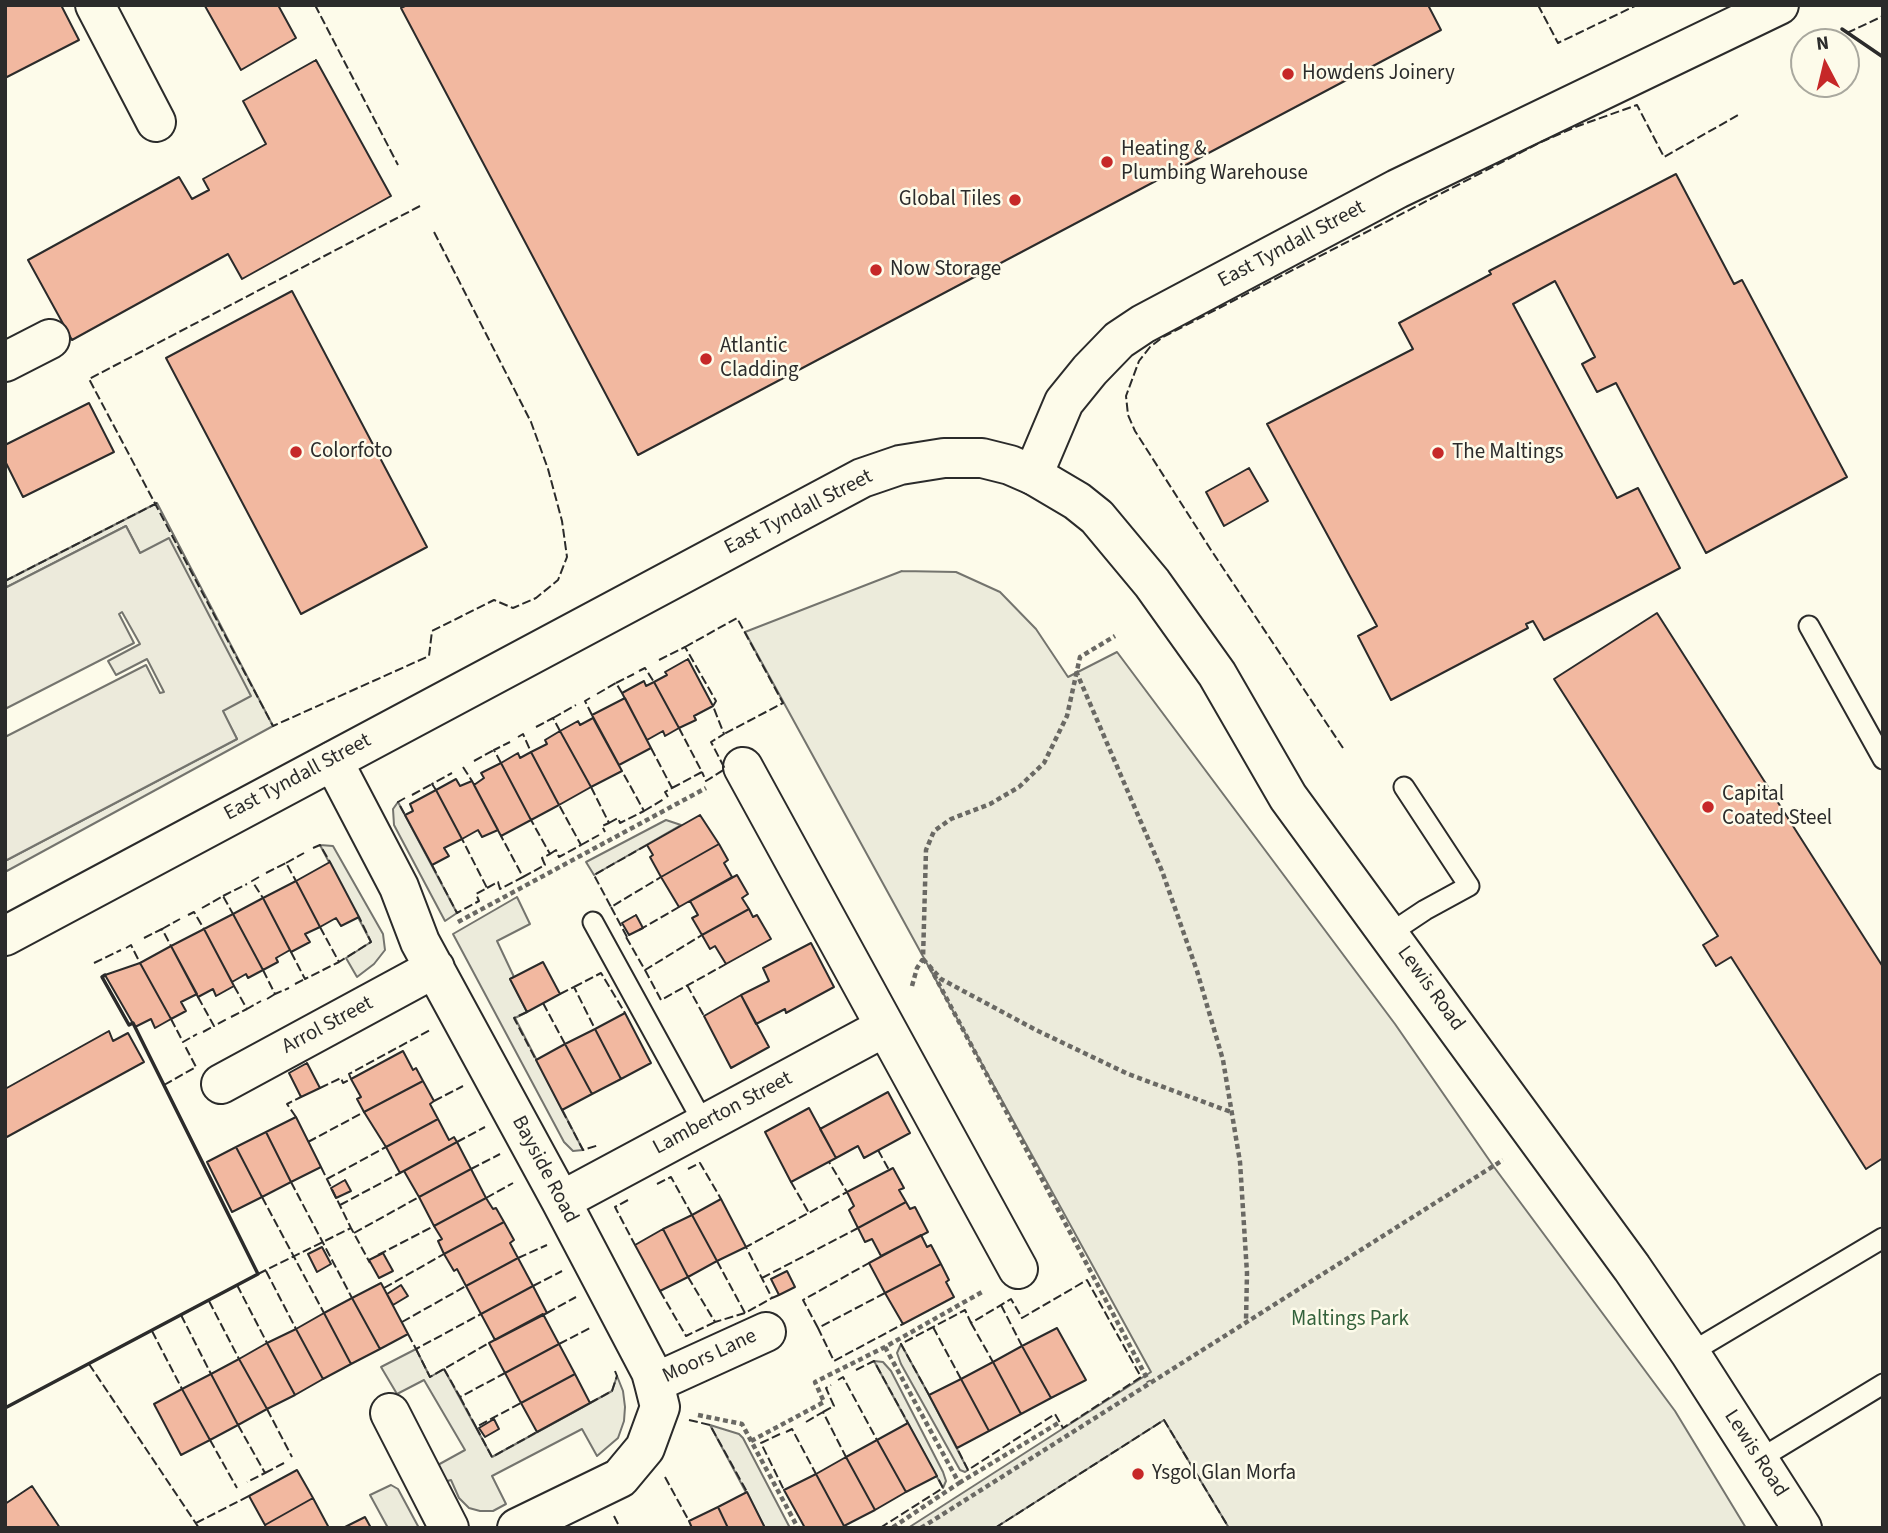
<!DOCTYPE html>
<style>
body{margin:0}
#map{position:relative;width:1888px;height:1533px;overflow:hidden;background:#fdfbea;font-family:"Source Sans 3",sans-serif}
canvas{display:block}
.frame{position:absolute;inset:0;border:7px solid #2b2b2b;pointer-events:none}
.north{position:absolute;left:1790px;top:28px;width:70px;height:70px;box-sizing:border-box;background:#fdfbea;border:2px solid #a9a89e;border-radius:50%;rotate:353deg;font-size:19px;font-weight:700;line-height:28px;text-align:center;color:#2b2b2b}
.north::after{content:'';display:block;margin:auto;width:24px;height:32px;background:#c62828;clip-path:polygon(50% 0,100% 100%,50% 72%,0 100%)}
</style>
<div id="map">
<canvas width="1888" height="1533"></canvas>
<div class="frame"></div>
<div class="north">N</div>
</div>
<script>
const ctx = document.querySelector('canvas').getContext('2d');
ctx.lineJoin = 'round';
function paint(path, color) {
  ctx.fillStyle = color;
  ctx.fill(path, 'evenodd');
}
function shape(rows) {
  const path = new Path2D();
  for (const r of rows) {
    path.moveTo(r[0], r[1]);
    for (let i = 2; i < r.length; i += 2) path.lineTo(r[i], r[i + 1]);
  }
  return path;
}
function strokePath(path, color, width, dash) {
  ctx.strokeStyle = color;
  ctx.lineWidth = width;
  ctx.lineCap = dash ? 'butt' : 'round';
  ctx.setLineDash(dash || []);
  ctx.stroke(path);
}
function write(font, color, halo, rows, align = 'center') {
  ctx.font = font + ' "Source Sans 3",sans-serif';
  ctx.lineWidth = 5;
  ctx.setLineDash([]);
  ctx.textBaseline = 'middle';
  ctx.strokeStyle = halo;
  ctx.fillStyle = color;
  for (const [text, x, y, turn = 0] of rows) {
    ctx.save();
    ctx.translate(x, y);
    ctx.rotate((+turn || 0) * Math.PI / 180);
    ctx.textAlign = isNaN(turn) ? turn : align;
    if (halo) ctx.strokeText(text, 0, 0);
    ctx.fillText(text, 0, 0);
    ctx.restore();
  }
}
const green = shape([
 [157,503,273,726,5,872,5,861,237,739,126,526,5,588,5,581,157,503],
 [902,571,956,572,1000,592,1036,629,1068,677,1117,652,1395,1024,1494,1167,1675,1411,1746,1528,1229,1528,1164,1420,995,1528,908,1528,1151,1372,745,632,902,571],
 [398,802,457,913,445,921,394,825,393,809,398,802],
 [666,820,681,825,594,875,586,862,666,820],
 [320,845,333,846,383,934,385,950,374,964,357,977,346,958,371,942,320,845],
 [517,897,530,924,497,941,514,977,510,979,527,1012,515,1018,583,1150,573,1151,564,1142,453,934,517,897],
 [901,1344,929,1395,968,1470,965,1472,960,1470,901,1364,897,1353,901,1344],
 [416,1349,430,1377,444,1369,492,1457,612,1391,617,1376,623,1391,625,1407,624,1421,618,1438,597,1456,582,1429,492,1476,506,1504,493,1511,480,1511,469,1508,459,1498,451,1480,444,1482,436,1466,465,1450,424,1380,397,1394,381,1367,416,1349],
 [874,1361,883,1362,891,1371,943,1472,946,1481,943,1488,874,1361],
 [710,1425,739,1434,743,1438,790,1528,765,1528,710,1425],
 [391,1485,398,1489,419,1528,388,1528,370,1495,391,1485]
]);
paint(green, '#ecebdb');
strokePath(green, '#74746e', 2);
const parking = shape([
 [126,526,140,553,169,538,251,696,223,711,237,739,5,861,5,737,146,665,160,693,164,692,147,659,116,675,108,661,140,644,122,612,119,614,134,643,5,709,5,588,126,526]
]);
paint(parking, '#eceadb');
strokePath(parking, '#74746e', 2);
const building = shape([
 [5,5,61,5,79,40,5,78,5,5],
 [278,5,296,38,241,70,205,6,278,5],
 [407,5,1428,5,1441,30,638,455,401,8,407,5],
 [316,60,391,196,242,279,228,254,72,340,28,260,179,177,192,199,209,190,203,179,266,144,243,101,316,60],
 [1676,174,1734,284,1742,280,1847,477,1706,553,1616,383,1597,392,1582,364,1595,357,1555,281,1513,304,1617,498,1638,488,1680,568,1544,640,1533,621,1526,624,1528,628,1391,700,1358,636,1377,626,1267,424,1413,349,1399,323,1491,274,1489,271,1676,174],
 [292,291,427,547,301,614,166,358,292,291],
 [89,403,114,452,23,497,5,461,5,445,89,403],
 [1249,468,1268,501,1224,526,1206,492,1249,468],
 [1657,613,1883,967,1883,1158,1866,1169,1731,957,1716,966,1703,945,1718,936,1554,679,1657,613],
 [688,659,713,706,694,716,696,720,679,728,654,682,667,675,665,672,688,659],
 [644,681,646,686,654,682,679,728,665,736,663,731,647,740,622,693,644,681],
 [625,698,651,748,619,765,592,715,625,698],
 [593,718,622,771,591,787,560,731,578,721,580,725,593,718],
 [560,731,591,787,559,805,531,752,547,744,545,740,560,731],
 [531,752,559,805,531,820,501,763,518,753,520,758,531,752],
 [501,763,531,820,501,836,474,785,484,778,481,773,501,763],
 [456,779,460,786,472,781,498,830,482,837,478,830,462,839,436,790,456,779],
 [436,790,462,839,444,848,449,856,432,865,405,815,413,811,410,804,436,790],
 [700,815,719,844,661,877,650,857,653,855,647,845,700,815],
 [719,844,728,860,724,863,732,877,679,907,661,877,719,844],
 [330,862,359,917,341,926,336,918,320,927,296,881,330,862],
 [737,875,748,894,742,898,749,909,702,935,692,918,698,915,690,901,737,875],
 [296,881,320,927,305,934,310,942,291,952,263,898,296,881],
 [263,898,290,950,276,958,278,962,263,970,233,914,263,898],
 [749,909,753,917,757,915,771,939,726,964,715,946,710,949,702,935,749,909],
 [233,914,263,970,248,978,246,974,232,982,204,929,233,914],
 [636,915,643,928,629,935,622,923,636,915],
 [204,929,234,986,216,996,213,989,198,997,171,946,204,929],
 [811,943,834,987,786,1013,785,1009,756,1024,741,995,769,981,763,968,811,943],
 [171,946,197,994,181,1002,186,1011,171,1019,140,963,171,946],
 [543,962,560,994,527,1012,510,979,543,962],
 [140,963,171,1019,155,1028,151,1019,135,1027,105,975,140,963],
 [741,995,769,1047,731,1068,704,1016,741,995],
 [625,1013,651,1063,621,1079,595,1029,625,1013],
 [595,1029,621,1079,592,1094,565,1044,595,1029],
 [109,1031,113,1041,128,1033,144,1062,5,1138,5,1089,109,1031],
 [565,1044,592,1094,562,1110,536,1060,565,1044],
 [403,1051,413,1070,416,1068,423,1081,364,1112,357,1099,361,1097,351,1079,403,1051],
 [307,1063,320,1088,301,1097,289,1073,307,1063],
 [423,1081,434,1101,430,1104,438,1119,386,1147,364,1112,423,1081],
 [888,1092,910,1133,864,1158,858,1146,836,1158,820,1129,888,1092],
 [809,1108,836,1158,791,1182,765,1132,809,1108],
 [296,1117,321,1167,291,1182,266,1132,296,1117],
 [438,1119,449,1140,454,1137,457,1142,400,1173,386,1147,438,1119],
 [266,1132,291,1182,262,1197,236,1147,266,1132],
 [457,1142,471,1169,419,1197,404,1171,457,1142],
 [236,1147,262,1197,232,1212,207,1162,236,1147],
 [893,1168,904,1188,899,1190,906,1202,858,1228,849,1210,854,1206,847,1192,893,1168],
 [471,1169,486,1198,434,1226,419,1197,471,1169],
 [345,1180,351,1191,336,1198,331,1188,345,1180],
 [486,1198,493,1209,496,1208,504,1222,444,1254,438,1241,442,1239,434,1226,486,1198],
 [721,1199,746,1247,717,1261,692,1215,721,1199],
 [906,1202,910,1209,915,1207,928,1232,881,1256,872,1239,865,1242,858,1228,906,1202],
 [692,1215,717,1261,688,1277,663,1229,692,1215],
 [504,1222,514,1240,510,1243,518,1258,466,1286,457,1269,454,1271,444,1254,504,1222],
 [663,1229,688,1277,660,1291,635,1245,663,1229],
 [921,1235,927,1247,931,1245,941,1264,885,1293,869,1263,921,1235],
 [322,1247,331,1264,317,1272,308,1254,322,1247],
 [383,1253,393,1271,379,1278,369,1260,383,1253],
 [518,1258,533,1286,481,1314,466,1286,518,1258],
 [941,1264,949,1280,946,1282,954,1297,903,1324,885,1293,941,1264],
 [787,1271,795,1287,779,1295,771,1279,787,1271],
 [381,1283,408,1334,380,1349,352,1298,381,1283],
 [401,1285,408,1296,393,1305,387,1294,401,1285],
 [533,1286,547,1313,495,1340,481,1314,533,1286],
 [352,1298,380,1349,351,1364,324,1313,352,1298],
 [324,1313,351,1364,323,1379,296,1329,324,1313],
 [543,1314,559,1344,505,1373,489,1343,543,1314],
 [1057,1328,1086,1380,1051,1398,1022,1346,1057,1328],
 [296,1329,323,1379,295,1395,267,1343,296,1329],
 [267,1343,295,1395,267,1409,239,1359,267,1343],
 [559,1344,575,1374,521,1403,505,1373,559,1344],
 [1022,1346,1051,1398,1021,1414,993,1362,1022,1346],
 [239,1359,267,1409,238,1425,211,1374,239,1359],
 [993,1362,1021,1414,989,1431,961,1379,993,1362],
 [211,1374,238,1425,210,1440,182,1389,211,1374],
 [575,1374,590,1403,537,1432,521,1403,575,1374],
 [961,1379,989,1431,957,1448,929,1395,961,1379],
 [182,1389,210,1440,181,1455,154,1404,182,1389],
 [494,1419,499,1429,485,1437,479,1428,494,1419],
 [908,1423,937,1476,906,1492,877,1440,908,1423],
 [877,1440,906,1492,875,1510,846,1457,877,1440],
 [846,1457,875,1510,844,1526,816,1474,846,1457],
 [297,1470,313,1498,265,1525,249,1496,297,1470],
 [816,1474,844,1526,841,1528,805,1528,784,1490,816,1474],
 [32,1486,60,1528,5,1528,5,1504,32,1486],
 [747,1492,765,1528,728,1528,718,1507,747,1492],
 [313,1498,329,1528,266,1528,265,1525,313,1498],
 [718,1507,728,1528,692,1528,689,1521,718,1507],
 [365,1517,371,1528,343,1528,365,1517]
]);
paint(building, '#f2b8a0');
strokePath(building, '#2b2b2b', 2);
const service = shape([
 [1809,626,1883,759],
 [593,922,704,1124],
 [1389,934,1425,910,1469,886,1404,787],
 [1690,1353,1883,1238],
 [1758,1460,1883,1384]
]);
const minor = shape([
 [95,5,156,122],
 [5,362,50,339],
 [1033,475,1077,501,1097,517,1152,583,1217,674,1288,797,1632,1268,1690,1353,1802,1528],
 [333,761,399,887,420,942,561,1201,651,1372,654,1383,660,1407,645,1448,620,1478,517,1528],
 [743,767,1018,1269],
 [221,1084,435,968],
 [561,1201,885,1027],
 [654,1383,766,1332],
 [390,1413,449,1528]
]);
const tertiary = shape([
 [5,936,862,478,900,465,944,458,982,458,1010,465,1033,475,1064,402,1090,370,1119,340,1143,324,1397,189,1779,5]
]);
strokePath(service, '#2b2b2b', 23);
strokePath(minor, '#2b2b2b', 42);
strokePath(tertiary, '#2b2b2b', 42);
strokePath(shape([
 [1076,671,1162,871,1197,971,1223,1060,1240,1162,1247,1273,1246,1321],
 [458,922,706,788],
 [923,959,941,979,1036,1030,1128,1074,1231,1112],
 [930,967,1149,1382],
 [912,986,917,968,923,959,926,850,934,831,951,819,990,804,1019,787,1044,763,1067,716,1080,657,1115,636],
 [885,1347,959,1483,892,1528],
 [698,1415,742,1424,798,1528],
 [751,1441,824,1402,815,1382,885,1347,982,1292],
 [959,1483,1060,1422],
 [921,1528,1503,1160]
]), '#6a6964', 4.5, [5, 3.5]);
strokePath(service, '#fdfbea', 19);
strokePath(minor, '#fdfbea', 38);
strokePath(tertiary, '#fdfbea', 38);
strokePath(shape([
 [315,5,398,165],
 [1538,5,1558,43,1637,5],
 [1847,33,1883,16],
 [420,206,89,379,273,726,429,656,432,631,494,600,513,608,536,598,558,580,567,557,562,521,548,469,531,422,433,230],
 [5,581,157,503],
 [685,647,737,618,783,703,724,734],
 [659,660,685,647,716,701,713,706,724,734,711,742,725,769,706,781,702,772],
 [639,671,645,668,654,682],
 [616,683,634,674],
 [597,694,616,683,622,693],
 [590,698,585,701,592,715],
 [553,718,576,705],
 [536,727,553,718,560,731],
 [518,737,523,734,531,752],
 [651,748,672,788,665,792,668,797],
 [1343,748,1211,550,1135,431,1128,415,1126,396,1139,361,1150,347,1163,337,1541,142,1578,126,1637,105,1664,157,1740,114],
 [474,761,494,750],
 [501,763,494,750,510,742],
 [463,767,472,781],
 [591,787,609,823,602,826,605,832],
 [672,788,702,772,679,728],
 [436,790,432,784,452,773],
 [412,795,432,784],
 [405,798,398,802,405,815],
 [644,811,664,799],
 [609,823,618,818,620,823,644,811,622,771],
 [581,845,599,835],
 [647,845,594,875,611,907,661,877],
 [313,848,320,845,330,862],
 [550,854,556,850,559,857,581,845,559,805],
 [286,863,304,853],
 [432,865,457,913,479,901,476,894,487,888,462,839],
 [266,873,286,863,296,881],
 [259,877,252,881,263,898],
 [523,877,545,865,542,858,550,854,531,820],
 [487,888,498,882,500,889,523,877,501,836],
 [223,896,247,884],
 [611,907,627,937],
 [202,908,223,896,233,914],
 [188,915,194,912,204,929],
 [320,927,339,962,371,942,359,917],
 [162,929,180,919],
 [639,930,679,907],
 [626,937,645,970,702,935],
 [144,938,162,929,171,946],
 [126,948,131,945,140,963],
 [291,952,305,979,339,962],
 [94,963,121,950],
 [263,970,275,994,289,988],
 [645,970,661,1000,726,964],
 [295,984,305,979],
 [687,985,704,1016],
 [234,986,247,1009,261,1001],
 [574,987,601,973,625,1013],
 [560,994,574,987,595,1029],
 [198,997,214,1026,227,1019],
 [267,999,275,994],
 [543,1003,565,1044],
 [527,1012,514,1018,536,1060],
 [231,1017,247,1009],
 [171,1019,183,1042,197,1034],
 [203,1032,214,1026],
 [164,1085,196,1067,185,1046],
 [320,1088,341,1078,343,1083,351,1079,349,1074,430,1030],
 [434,1101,463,1086],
 [562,1110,583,1150,599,1145],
 [296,1117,287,1104,301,1097],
 [308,1142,364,1112],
 [457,1142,485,1127],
 [878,1150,889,1170],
 [321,1167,351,1228],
 [471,1169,500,1154],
 [688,1169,700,1163,721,1199],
 [327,1179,386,1147],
 [291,1182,352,1298],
 [791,1182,809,1213],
 [657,1184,671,1177,692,1215],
 [262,1197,324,1313],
 [486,1198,513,1183],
 [628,1200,615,1207,635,1245],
 [340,1205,400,1173],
 [354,1233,419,1197],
 [378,1255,434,1226],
 [518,1258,547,1245],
 [717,1261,745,1313,772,1298],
 [266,1271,296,1329],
 [258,1274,351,1228,370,1263],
 [688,1277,715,1322,745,1313],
 [762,1278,858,1228],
 [237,1285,267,1343],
 [533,1286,562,1271],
 [384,1288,444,1254],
 [660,1291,686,1336,715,1322],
 [885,1293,818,1328,834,1361,903,1324],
 [779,1295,772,1298,746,1247,847,1192,829,1162],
 [209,1301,239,1359],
 [1001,1305,1022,1346],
 [547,1313,576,1297],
 [181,1315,211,1374],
 [402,1322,466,1286],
 [971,1323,993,1362],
 [933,1327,961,1379],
 [818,1328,803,1300,869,1263],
 [152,1331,182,1389],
 [408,1334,416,1349,481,1314],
 [559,1344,592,1327],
 [416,1349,430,1377,489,1343],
 [89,1364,199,1528],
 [444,1369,460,1397,505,1373],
 [856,1370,874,1361,908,1423],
 [838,1380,843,1377,877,1440],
 [929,1395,901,1344,965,1310,971,1323,1011,1299,1022,1318,1087,1280,1141,1377,1063,1428,1055,1414,968,1470,957,1448],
 [460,1397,476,1427,521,1403],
 [590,1403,612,1391,617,1376,615,1371],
 [267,1409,292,1457],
 [823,1412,834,1406,826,1388,831,1385],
 [689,1420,710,1425,747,1492],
 [806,1422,823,1412,846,1457],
 [238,1425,265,1473,247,1482],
 [476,1427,492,1457,537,1432],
 [786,1432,792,1429,816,1474],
 [780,1434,761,1443,784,1490],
 [210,1440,237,1488],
 [265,1473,284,1463],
 [665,1477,689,1521],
 [614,1516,620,1528],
 [196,1523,249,1496],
 [880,1528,943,1488,937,1476],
 [995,1528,1164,1420,1229,1528]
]), '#2b2b2b', 2, [9, 3.5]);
strokePath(shape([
 [1842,29,1883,57],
 [5,1408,258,1274,135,1027,133,1023,129,1025,102,977,105,975]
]), '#2b2b2b', 3.5);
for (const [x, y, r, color] of [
 [1288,74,7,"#c62828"],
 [1107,162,7,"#c62828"],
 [1015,200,7,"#c62828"],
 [876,270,7,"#c62828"],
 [706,359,7,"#c62828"],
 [296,452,7,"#c62828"],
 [1438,453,7,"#c62828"],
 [1708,807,7,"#c62828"],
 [1138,1474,7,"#c62828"]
]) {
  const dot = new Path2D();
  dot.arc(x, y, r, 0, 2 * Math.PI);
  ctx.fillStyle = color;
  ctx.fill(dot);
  strokePath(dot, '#fdfbea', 2.5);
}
write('21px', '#2b2b2b', '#fdfbea', [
 ["Howdens Joinery",1302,74],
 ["Heating &",1121,150],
 ["Plumbing Warehouse",1121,174],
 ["Global Tiles",1001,200,"right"],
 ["Now Storage",890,270],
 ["Atlantic",720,347],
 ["Cladding",720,371],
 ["Colorfoto",310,452],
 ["The Maltings",1452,453],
 ["Capital",1722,795],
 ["Coated Steel",1722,819],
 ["Ysgol Glan Morfa",1152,1474]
], 'left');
write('21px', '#2b2b2b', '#fdfbea', [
 ["East Tyndall Street",1292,245,-28],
 ["East Tyndall Street",799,513,-27],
 ["East Tyndall Street",298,778,-28],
 ["Lewis Road",1430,989,54],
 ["Arrol Street",328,1026,-28],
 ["Lamberton Street",723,1114,-28],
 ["Bayside Road",544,1170,62],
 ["Moors Lane",710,1357,-25],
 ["Lewis Road",1755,1454,57]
]);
write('21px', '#34623c', '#fdfbea', [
 ["Maltings Park",1350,1320]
]);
</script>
